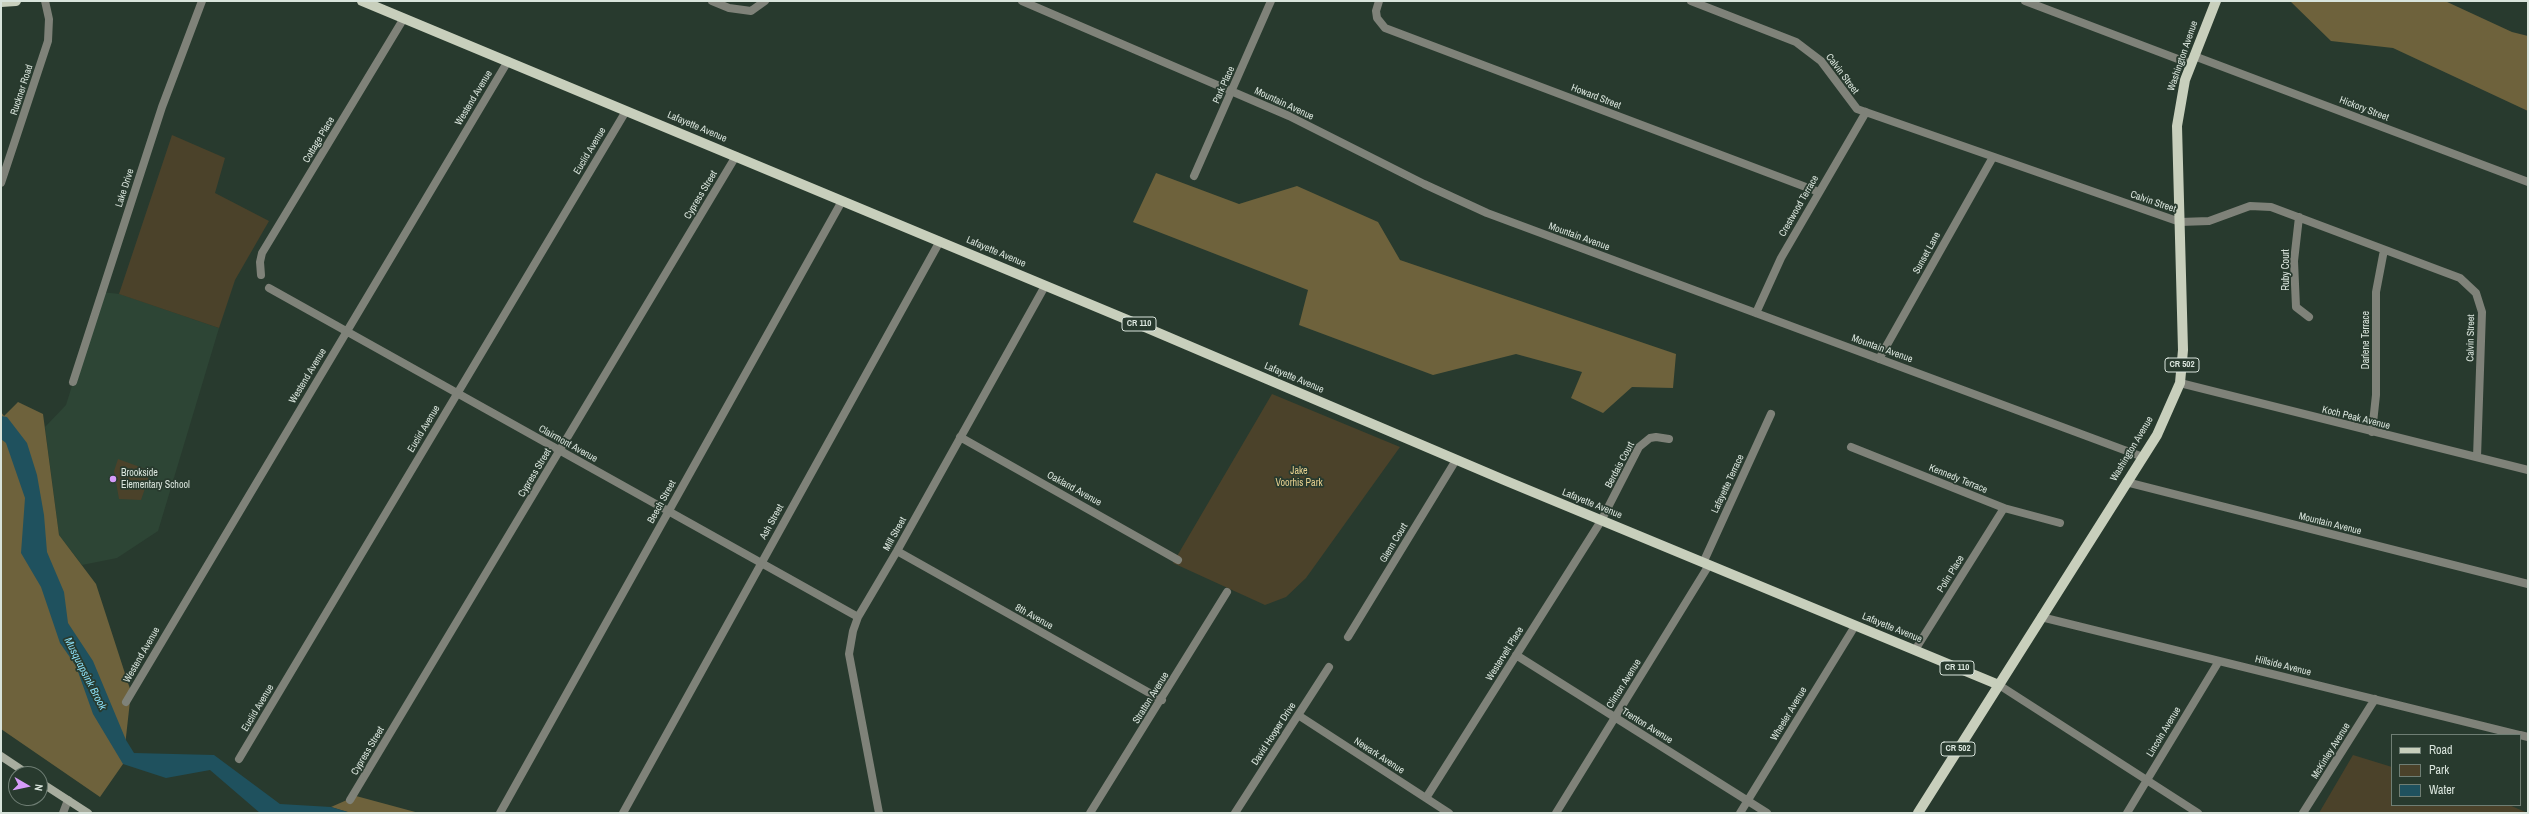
<!DOCTYPE html>
<style>
body{margin:0}
#map{position:relative;width:2529px;height:814px;overflow:hidden;background:#283a2e;font-family:"Archivo Narrow",sans-serif}
canvas{display:block}
.frame{position:absolute;inset:0;border:2px solid #d9e4dc;pointer-events:none}
.legend{position:absolute;left:2391px;top:734px;width:130px;height:72px;box-sizing:border-box;background:#283a2e;border:1px solid #6f7e74;margin:0;padding:5px 7px;list-style:none;font-size:12px;color:#d9e4dc}
.legend li{display:flex;align-items:center;gap:8px;height:20px}
.legend b{width:20px;border:1px solid #6f7e74}
.north{position:absolute;left:8px;top:766px;width:40px;height:40px;box-sizing:border-box;background:#283a2e;border:1px solid #6f7e74;border-radius:50%;rotate:99deg;font-size:11px;font-weight:700;line-height:16px;text-align:center;color:#d9e4dc}
.north::after{content:'';display:block;margin:auto;width:14px;height:18px;background:#d69bfa;clip-path:polygon(50% 0,100% 100%,50% 72%,0 100%)}
</style>
<div id="map">
<canvas width="2529" height="814"></canvas>
<div class="frame"></div>
<ul class="legend">
<li><b style="height:5px;background:#c8cfbc"></b>Road</li>
<li><b style="height:11px;background:#4b422a"></b>Park</li>
<li><b style="height:11px;background:#1f515e"></b>Water</li>
</ul>
<div class="north">N</div>
</div>
<script>
const ctx = document.querySelector('canvas').getContext('2d');
ctx.lineJoin = 'round';
function paint(path, color) {
  ctx.fillStyle = color;
  ctx.fill(path, 'evenodd');
}
function shape(rows) {
  const path = new Path2D();
  for (const r of rows) {
    path.moveTo(r[0], r[1]);
    for (let i = 2; i < r.length; i += 2) path.lineTo(r[i], r[i + 1]);
  }
  return path;
}
function strokePath(path, color, width, dash) {
  ctx.strokeStyle = color;
  ctx.lineWidth = width;
  ctx.lineCap = dash ? 'butt' : 'round';
  ctx.setLineDash(dash || []);
  ctx.stroke(path);
}
function write(font, color, halo, rows, align = 'center') {
  ctx.font = font + ' "Archivo Narrow",sans-serif';
  ctx.lineWidth = 3.5;
  ctx.setLineDash([]);
  ctx.textBaseline = 'middle';
  ctx.strokeStyle = halo;
  ctx.fillStyle = color;
  for (const [text, x, y, turn = 0] of rows) {
    ctx.save();
    ctx.translate(x, y);
    ctx.rotate((+turn || 0) * Math.PI / 180);
    ctx.textAlign = isNaN(turn) ? turn : align;
    if (halo) ctx.strokeText(text, 0, 0);
    ctx.fillText(text, 0, 0);
    ctx.restore();
  }
}
paint(shape([
 [101,292,120,294,219,328,158,531,117,558,82,565,59,535,45,427,66,405]
]), '#2d4535');
paint(shape([
 [172,135,225,158,215,193,269,221,235,280,219,328,119,294],
 [1272,394,1400,447,1306,578,1286,597,1265,605,1173,563],
 [118,459,151,471,141,500,119,499,114,471],
 [2353,755,2392,767,2392,805,2509,805,2528,813,2319,813]
]), '#4b422a');
paint(shape([
 [2290,1,2445,1,2512,32,2528,36,2528,111,2393,48,2331,41],
 [1156,173,1239,204,1297,186,1378,222,1400,260,1676,354,1673,388,1632,387,1603,413,1571,398,1582,372,1516,354,1433,375,1299,325,1308,290,1133,222],
 [18,402,43,414,59,535,96,584,131,692,123,764,100,797,1,729,1,412,4,416],
 [356,796,419,813,351,813,331,807]
]), '#6e623c');
paint(shape([
 [1,416,7,417,27,443,37,475,44,515,47,552,64,592,68,623,93,661,126,740,134,753,214,755,280,804,331,807,351,813,260,813,210,770,166,778,123,764,93,714,76,666,60,643,41,587,21,553,25,498,6,443,1,439]
]), '#1f515e');
strokePath(shape([
 [712,1,729,8,751,11,765,1],
 [1022,1,1289,116,1424,184,1487,213,2143,457],
 [1379,1,1376,11,1377,18,1385,28,1819,192],
 [1691,1,1796,42,1821,61,1857,109,2180,222,2209,221,2250,206,2271,207,2460,278,2476,293,2482,312,2477,457],
 [2025,1,2191,64],
 [2194,56,2528,182],
 [1194,176,1271,1],
 [1,183,48,41,49,19,45,1],
 [2299,217,2294,261,2296,307,2309,317],
 [261,275,260,262,262,253,404,18],
 [269,288,858,617],
 [1756,313,1781,258,1866,112],
 [1879,359,1993,157],
 [73,382,162,107,202,1],
 [2180,383,2528,470],
 [2372,432,2376,395,2376,292,2384,250],
 [960,437,1178,560],
 [1851,447,2004,508,2060,523],
 [2126,482,2528,584],
 [897,551,1162,700],
 [1703,563,1771,414],
 [2041,617,2519,735],
 [1348,637,1456,460],
 [1915,650,2004,508],
 [1516,655,1767,813],
 [1999,685,2198,813],
 [126,702,508,61],
 [1298,715,1449,813],
 [2520,735,2528,737],
 [239,759,626,111],
 [1426,798,1601,521,1639,447,1650,438,1656,437,1669,439],
 [350,800,736,156],
 [63,813,68,800],
 [500,813,842,201],
 [623,813,940,241],
 [879,813,849,654,853,631,858,617,897,551,1045,286],
 [1090,813,1227,592],
 [1235,813,1329,667],
 [1556,813,1709,565],
 [1740,813,1855,626],
 [2127,813,2219,661],
 [2303,813,2375,699]
]), '#7f8279', 8);
strokePath(shape([
 [1,756,28,774],
 [40,782,88,813]
]), '#a8ad9f', 8);
strokePath(shape([
 [362,1,1147,328,1504,480,1999,685],
 [1,2,16,1],
 [1918,813,2157,435,2180,383,2183,350,2177,126,2185,80,2216,1]
]), '#c8cfbc', 10);
for (const [x, y, r, color] of [
 [113,479,4,"#d69bfa"]
]) {
  const dot = new Path2D();
  dot.arc(x, y, r, 0, 2 * Math.PI);
  ctx.fillStyle = color;
  ctx.fill(dot);
  strokePath(dot, '#283a2e', 1.5);
}
for (const [x, y, w] of [
 [1139,324,34],
 [2182,365,34],
 [1957,668,34],
 [1958,749,34]
]) {
  const box = new Path2D();
  box.roundRect(x - w / 2, y - 7, w, 14, 3);
  ctx.fillStyle = '#283a2e';
  ctx.fill(box);
  strokePath(box, '#d9e4dc', 1);
}
write('bold 9px', '#d9e4dc', null, [
 ["CR 110",1139,324],
 ["CR 502",2182,365],
 ["CR 110",1957,668],
 ["CR 502",1958,749]
]);
write('10px', '#d9e4dc', '#283a2e', [
 ["Washington Avenue",2183,56,-71],
 ["Calvin Street",1842,74,53],
 ["Park Place",1224,85,-66],
 ["Ruckner Road",22,90,-72],
 ["Howard Street",1596,97,21],
 ["Westend Avenue",474,98,-59],
 ["Mountain Avenue",1284,104,25],
 ["Hickory Street",2364,109,21],
 ["Lafayette Avenue",697,127,23],
 ["Cottage Place",319,140,-59],
 ["Euclid Avenue",590,151,-59],
 ["Lake Drive",125,188,-72],
 ["Cypress Street",701,195,-59],
 ["Calvin Street",2153,202,19],
 ["Crestwood Terrace",1799,206,-60],
 ["Mountain Avenue",1579,237,20],
 ["Lafayette Avenue",996,252,23],
 ["Sunset Lane",1927,253,-61],
 ["Ruby Court",2286,270,-90],
 ["Calvin Street",2471,338,-89],
 ["Darlene Terrace",2366,340,-90],
 ["Mountain Avenue",1882,349,20],
 ["Westend Avenue",308,376,-59],
 ["Lafayette Avenue",1294,378,23],
 ["Koch Peak Avenue",2356,418,14],
 ["Euclid Avenue",424,429,-59],
 ["Clairmont Avenue",568,444,29],
 ["Washington Avenue",2132,449,-59],
 ["Berdais Court",1620,465,-62],
 ["Cypress Street",535,473,-59],
 ["Kennedy Terrace",1958,479,22],
 ["Lafayette Terrace",1728,484,-65],
 ["Oakland Avenue",1074,489,29],
 ["Beech Street",662,502,-61],
 ["Lafayette Avenue",1592,504,22],
 ["Ash Street",772,522,-61],
 ["Mountain Avenue",2330,524,14],
 ["Mill Street",895,534,-61],
 ["Glenn Court",1394,543,-59],
 ["Polin Place",1951,574,-58],
 ["8th Avenue",1034,617,29],
 ["Lafayette Avenue",1892,628,22],
 ["Westervelt Place",1505,654,-58],
 ["Westend Avenue",142,655,-60],
 ["Hillside Avenue",2283,666,14],
 ["Clinton Avenue",1624,684,-58],
 ["Stratton Avenue",1151,698,-58],
 ["Euclid Avenue",258,708,-59],
 ["Wheeler Avenue",1789,714,-59],
 ["Trenton Avenue",1647,726,32],
 ["Lincoln Avenue",2164,732,-59],
 ["David Hooper Drive",1274,734,-57],
 ["Cypress Street",368,751,-59],
 ["McKinley Avenue",2331,751,-58],
 ["Newark Avenue",1379,756,33]
]);
write('10px', '#e7d190', '#283a2e', [
 ["Jake",1299,471],
 ["Voorhis Park",1299,483]
]);
write('10px', '#d9e4dc', '#283a2e', [
 ["Brookside",121,473],
 ["Elementary School",121,485]
], 'left');
write('italic 11px', '#89dcf3', '#283a2e', [
 ["Musquapsink Brook",85,674,63]
]);
</script>
